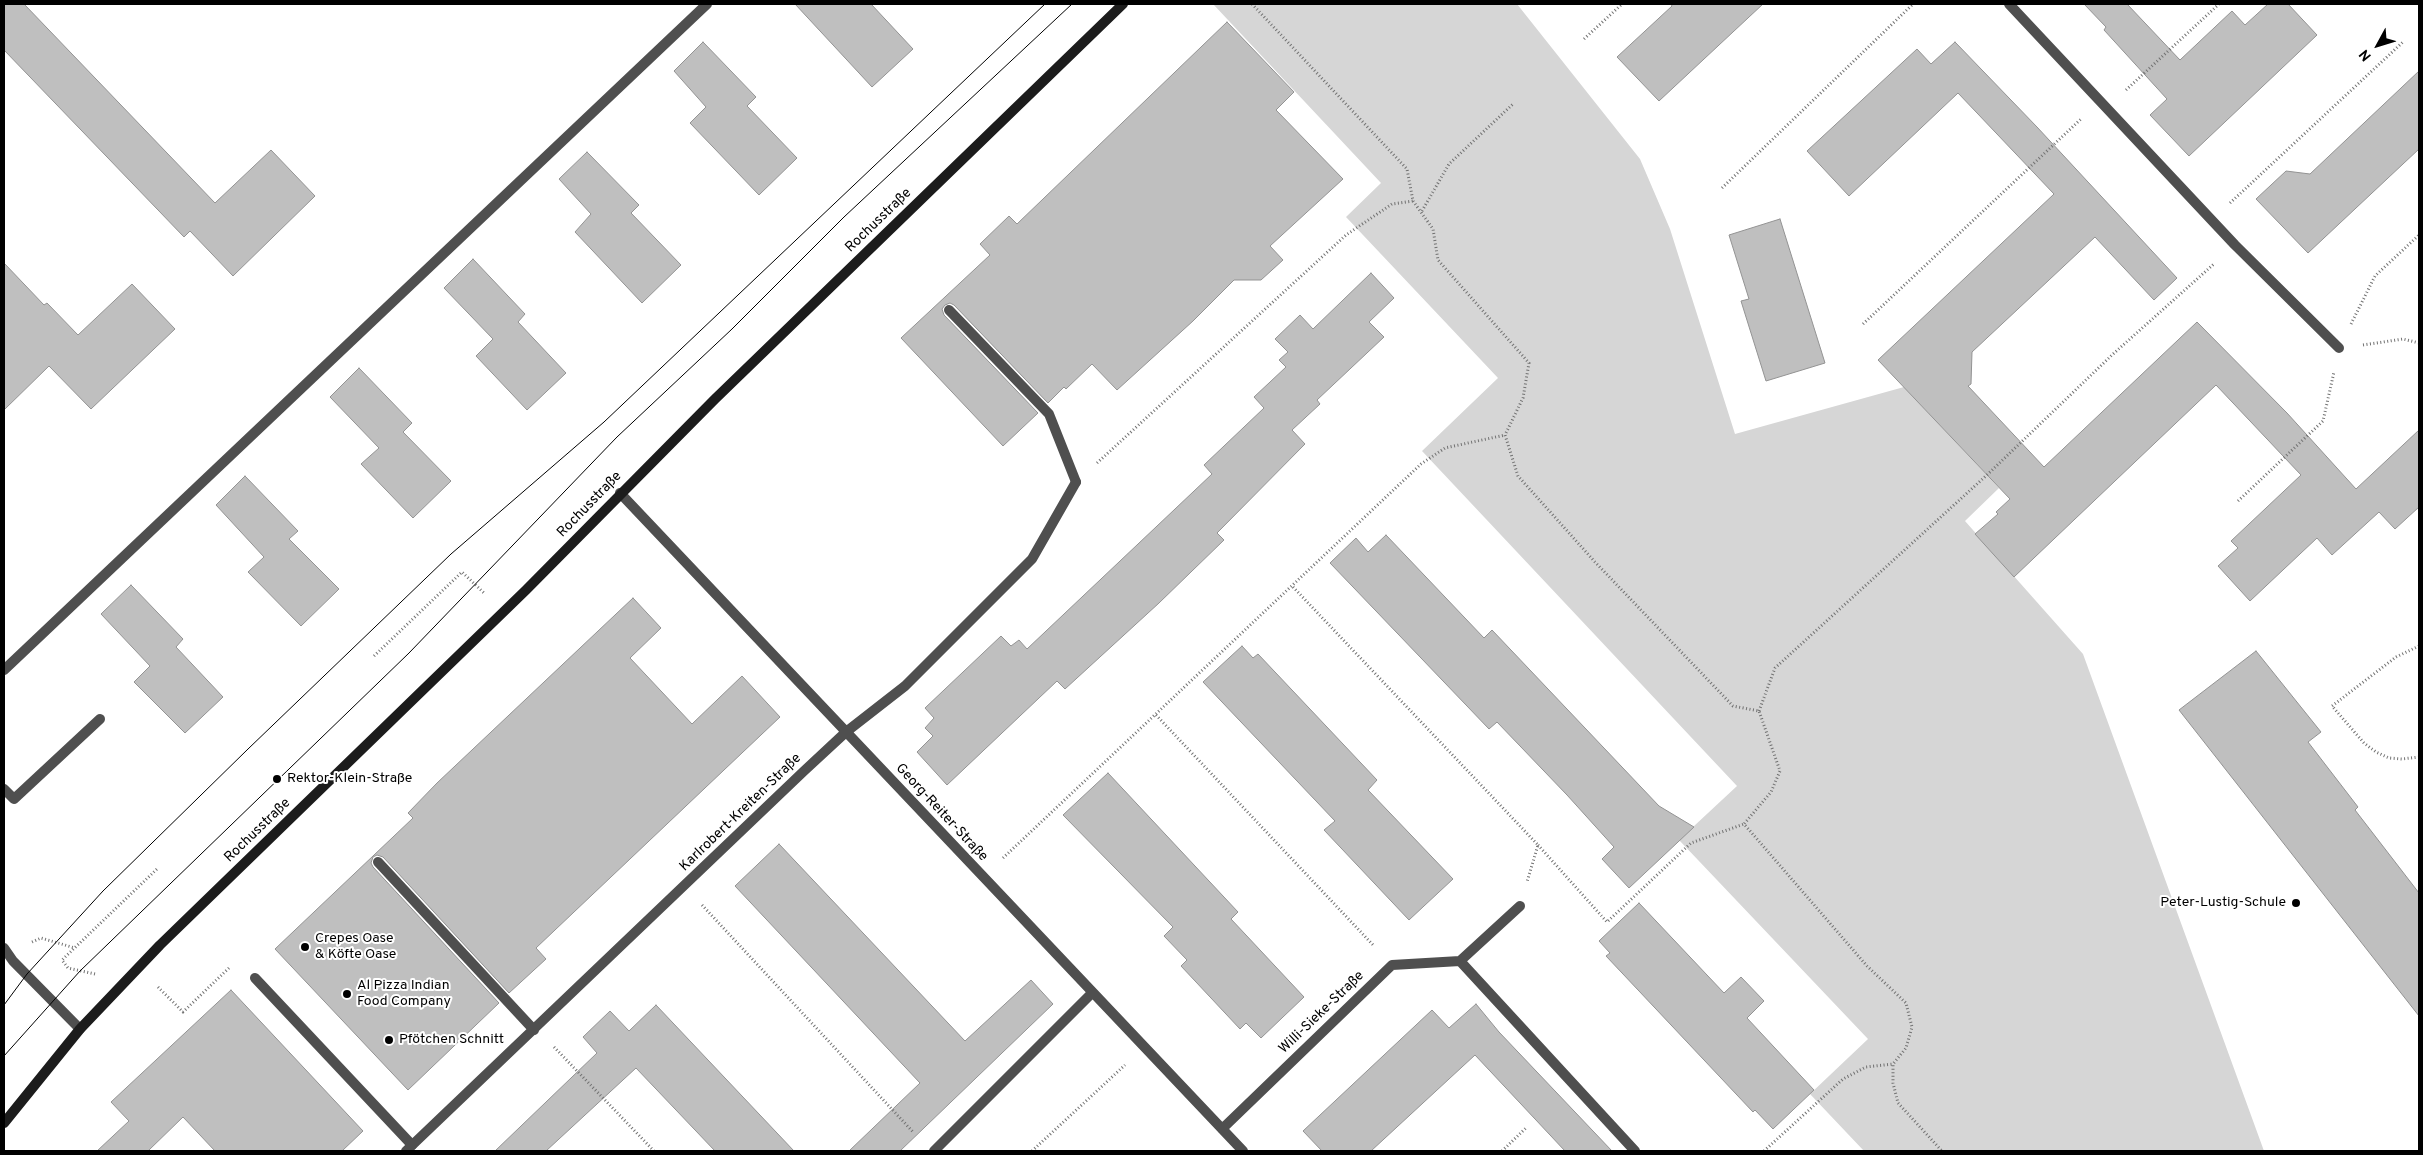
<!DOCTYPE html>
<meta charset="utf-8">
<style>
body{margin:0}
#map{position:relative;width:2423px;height:1155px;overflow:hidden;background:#fff;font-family:Overpass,sans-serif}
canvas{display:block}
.frame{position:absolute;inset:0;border:5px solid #000;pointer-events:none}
.north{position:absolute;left:2353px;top:20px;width:50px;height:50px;-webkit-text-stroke:4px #fff;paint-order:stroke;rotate:231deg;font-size:14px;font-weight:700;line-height:20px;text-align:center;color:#000}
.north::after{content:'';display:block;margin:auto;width:18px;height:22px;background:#000;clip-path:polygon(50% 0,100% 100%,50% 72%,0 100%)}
</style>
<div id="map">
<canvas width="2423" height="1155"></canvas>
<div class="frame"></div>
<div class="north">N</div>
</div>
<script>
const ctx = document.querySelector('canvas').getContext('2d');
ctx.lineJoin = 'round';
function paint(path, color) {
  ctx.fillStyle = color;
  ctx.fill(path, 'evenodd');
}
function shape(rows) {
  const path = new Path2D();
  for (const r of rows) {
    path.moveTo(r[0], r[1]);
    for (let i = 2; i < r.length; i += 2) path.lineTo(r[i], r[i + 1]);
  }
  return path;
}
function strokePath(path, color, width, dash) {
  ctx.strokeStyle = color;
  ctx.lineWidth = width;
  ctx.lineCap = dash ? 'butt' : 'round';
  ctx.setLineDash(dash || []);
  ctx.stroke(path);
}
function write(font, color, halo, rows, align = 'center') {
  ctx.font = font + ' Overpass,sans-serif';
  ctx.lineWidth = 4;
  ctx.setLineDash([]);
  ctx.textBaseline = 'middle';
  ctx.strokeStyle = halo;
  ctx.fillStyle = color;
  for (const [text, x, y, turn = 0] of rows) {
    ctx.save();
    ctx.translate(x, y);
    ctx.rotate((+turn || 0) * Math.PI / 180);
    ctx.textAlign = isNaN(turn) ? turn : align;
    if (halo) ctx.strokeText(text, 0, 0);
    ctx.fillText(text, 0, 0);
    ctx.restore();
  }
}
paint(shape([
 [1213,4,1517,4,1640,159,1670,229,1735,434,1904,387,1999,488,1965,521,2083,654,2264,1151,1864,1151,1810,1094,1868,1039,1679,840,1737,786,1422,451,1498,378,1346,217,1381,183]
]), '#d6d6d6');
const building = shape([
 [4,4,24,4,215,203,271,150,315,196,233,276,190,231,184,237,4,50,4,4],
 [795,4,871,4,913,49,872,87,795,4],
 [1671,4,1763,4,1659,101,1617,57,1672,6,1671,4],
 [2084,4,2127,4,2180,60,2232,11,2245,25,2268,4,2288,4,2317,35,2189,156,2150,115,2167,99,2104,30,2106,27,2084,4],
 [1227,22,1294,92,1276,110,1343,179,1270,246,1283,260,1261,280,1234,280,1193,321,1117,390,1092,364,1066,389,1064,387,1048,403,954,305,950,303,945,305,942,309,944,315,1038,413,1003,446,901,338,990,255,980,244,1009,216,1017,224,1227,22],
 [703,42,756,97,747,106,797,158,759,195,690,123,706,107,674,71,703,42],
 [1955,42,2037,127,2177,278,2154,300,2095,237,1972,352,1971,384,1968,386,2044,467,2197,322,2287,413,2356,489,2419,430,2419,507,2395,529,2379,512,2332,555,2317,538,2250,601,2218,566,2238,548,2231,541,2301,475,2216,385,2014,577,1975,534,1998,514,1996,512,2010,499,1878,360,2054,194,1958,93,1849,196,1807,151,1917,49,1931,64,1955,42],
 [2419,71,2419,149,2308,253,2256,199,2286,171,2310,174,2419,71],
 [587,152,639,205,631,213,681,265,642,303,575,232,591,214,559,179,587,152],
 [1780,219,1825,363,1766,381,1741,301,1749,299,1729,235,1780,219],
 [473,259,525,314,518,322,566,373,527,410,476,356,493,339,444,288,473,259],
 [4,263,44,305,47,303,78,335,132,284,175,329,91,409,49,366,4,410,4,263],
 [1371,273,1394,298,1369,322,1384,337,1317,400,1320,404,1292,430,1305,444,1217,533,1224,540,1159,603,1065,689,1057,681,947,785,917,752,933,736,925,728,934,718,925,708,1001,636,1011,646,1019,640,1027,649,1212,474,1204,465,1264,408,1254,397,1286,367,1279,360,1288,352,1275,339,1300,315,1313,329,1371,273],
 [359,368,412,423,403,432,451,481,413,518,361,464,379,448,330,397,359,368],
 [245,476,298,531,289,539,339,589,301,626,248,572,264,557,216,505,245,476],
 [1386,535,1484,638,1492,630,1659,806,1694,827,1629,888,1602,859,1614,847,1567,795,1497,722,1489,729,1330,563,1356,538,1368,552,1386,535],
 [131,585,183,639,176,647,223,697,185,733,134,682,150,666,101,614,131,585],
 [633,598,661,628,630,658,692,724,742,676,780,717,536,948,546,959,509,993,383,857,377,855,373,857,371,863,373,867,499,1003,408,1090,275,949,413,818,408,813,437,783,633,598],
 [1242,646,1253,658,1258,654,1377,780,1368,790,1453,879,1409,920,1324,830,1335,821,1203,682,1242,646],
 [2256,651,2321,732,2308,742,2358,807,2355,810,2419,893,2419,1016,2179,710,2256,651],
 [1108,773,1238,912,1231,919,1304,997,1261,1038,1246,1023,1240,1029,1181,966,1187,960,1164,936,1173,927,1063,815,1108,773],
 [779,844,965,1041,1031,980,1053,1004,900,1151,849,1151,920,1083,735,886,779,844],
 [1639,903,1724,993,1741,977,1764,1001,1747,1018,1814,1090,1773,1129,1755,1110,1753,1112,1606,956,1610,953,1599,941,1639,903],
 [231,990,363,1131,342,1151,215,1151,183,1117,148,1151,97,1151,129,1121,111,1102,231,990],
 [1476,1004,1499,1032,1612,1151,1565,1151,1475,1055,1371,1151,1322,1151,1303,1131,1432,1010,1449,1028,1476,1004],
 [656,1005,794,1151,715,1151,636,1068,546,1151,495,1151,597,1053,583,1037,610,1011,629,1031,656,1005]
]);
paint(building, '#bfbfbf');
strokePath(building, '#939393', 1);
strokePath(shape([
 [1252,4,1407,169,1413,201,1433,229,1438,260,1529,363,1523,398,1505,435,1518,476,1595,562,1733,706,1759,711,1780,771,1771,792,1744,824,1867,966,1906,1003,1912,1027,1906,1048,1893,1064,1893,1083,1898,1103,1942,1151],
 [1584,39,1622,4],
 [2126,90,2219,4],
 [1722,188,1913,4],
 [2230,203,2403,42],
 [1422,211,1449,164,1513,104],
 [1863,324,2081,119],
 [2351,324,2375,276,2419,235],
 [2363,345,2403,339,2419,343],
 [1097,463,1346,235,1392,204,1413,201],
 [2238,501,2323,421,2334,372],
 [1293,587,1538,845,1527,882],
 [2419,646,2396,657,2332,706,2364,743,2376,752,2389,758,2402,759,2419,757],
 [374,656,462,572,484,593],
 [1759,711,1775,668,1988,474,2112,355,2215,263],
 [1156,715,1374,946],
 [1538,845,1607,922,1691,843,1744,824],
 [1003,858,1421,464,1445,448,1505,435],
 [702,905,914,1133],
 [32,942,41,938,75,948],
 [95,974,68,968,62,960,158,868],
 [158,987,183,1012,230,967],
 [554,1047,654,1151],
 [1032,1151,1125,1065],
 [1502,1151,1527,1127],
 [1764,1151,1843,1079,1866,1067,1893,1064]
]), '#717171', 3, [1, 2.5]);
strokePath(shape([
 [949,310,1049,414,1076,482],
 [4,670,707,4],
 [4,789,14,799,100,719],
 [378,862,534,1030],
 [4,948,13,961,80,1029],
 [255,978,412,1145],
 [934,1151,1092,993]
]), '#4f4f4f', 10);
strokePath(shape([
 [2009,4,2235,245,2339,348],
 [620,493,1243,1151],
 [1460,961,1520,906],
 [1222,1129,1392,965,1460,961,1635,1151],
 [406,1151,804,771,846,732,905,686,1032,559,1076,482]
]), '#4f4f4f', 10);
strokePath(shape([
 [4,1123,80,1029,160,945,526,590,715,399,1123,4]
]), '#1c1c1c', 10);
strokePath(shape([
 [4,1005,27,974,103,891,248,749,451,554,604,422,1045,4],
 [4,1056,80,971,409,653,617,437,732,329,844,217,1072,4]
]), '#000', 1);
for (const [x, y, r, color] of [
 [277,779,5,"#000"],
 [2296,903,5,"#000"],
 [305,947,5,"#000"],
 [347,994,5,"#000"],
 [389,1040,5,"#000"]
]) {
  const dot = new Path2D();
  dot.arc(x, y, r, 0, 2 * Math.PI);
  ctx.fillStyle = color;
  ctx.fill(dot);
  strokePath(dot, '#fff', 2);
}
write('14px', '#000', '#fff', [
 ["Rochusstraße",879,221,-44],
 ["Rochusstraße",590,505,-46],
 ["Karlrobert-Kreiten-Straße",741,813,-44],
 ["Georg-Reiter-Straße",941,813,47],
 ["Rochusstraße",258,831,-44],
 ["Willi-Sieke-Straße",1322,1013,-44]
]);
write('14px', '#000', '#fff', [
 ["Rektor-Klein-Straße",287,779],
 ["Peter-Lustig-Schule",2286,903,"right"],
 ["Crepes Oase",315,939],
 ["& Köfte Oase",315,955],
 ["Al Pizza Indian",357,986],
 ["Food Company",357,1002],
 ["Pfötchen Schnitt",399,1040]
], 'left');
</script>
